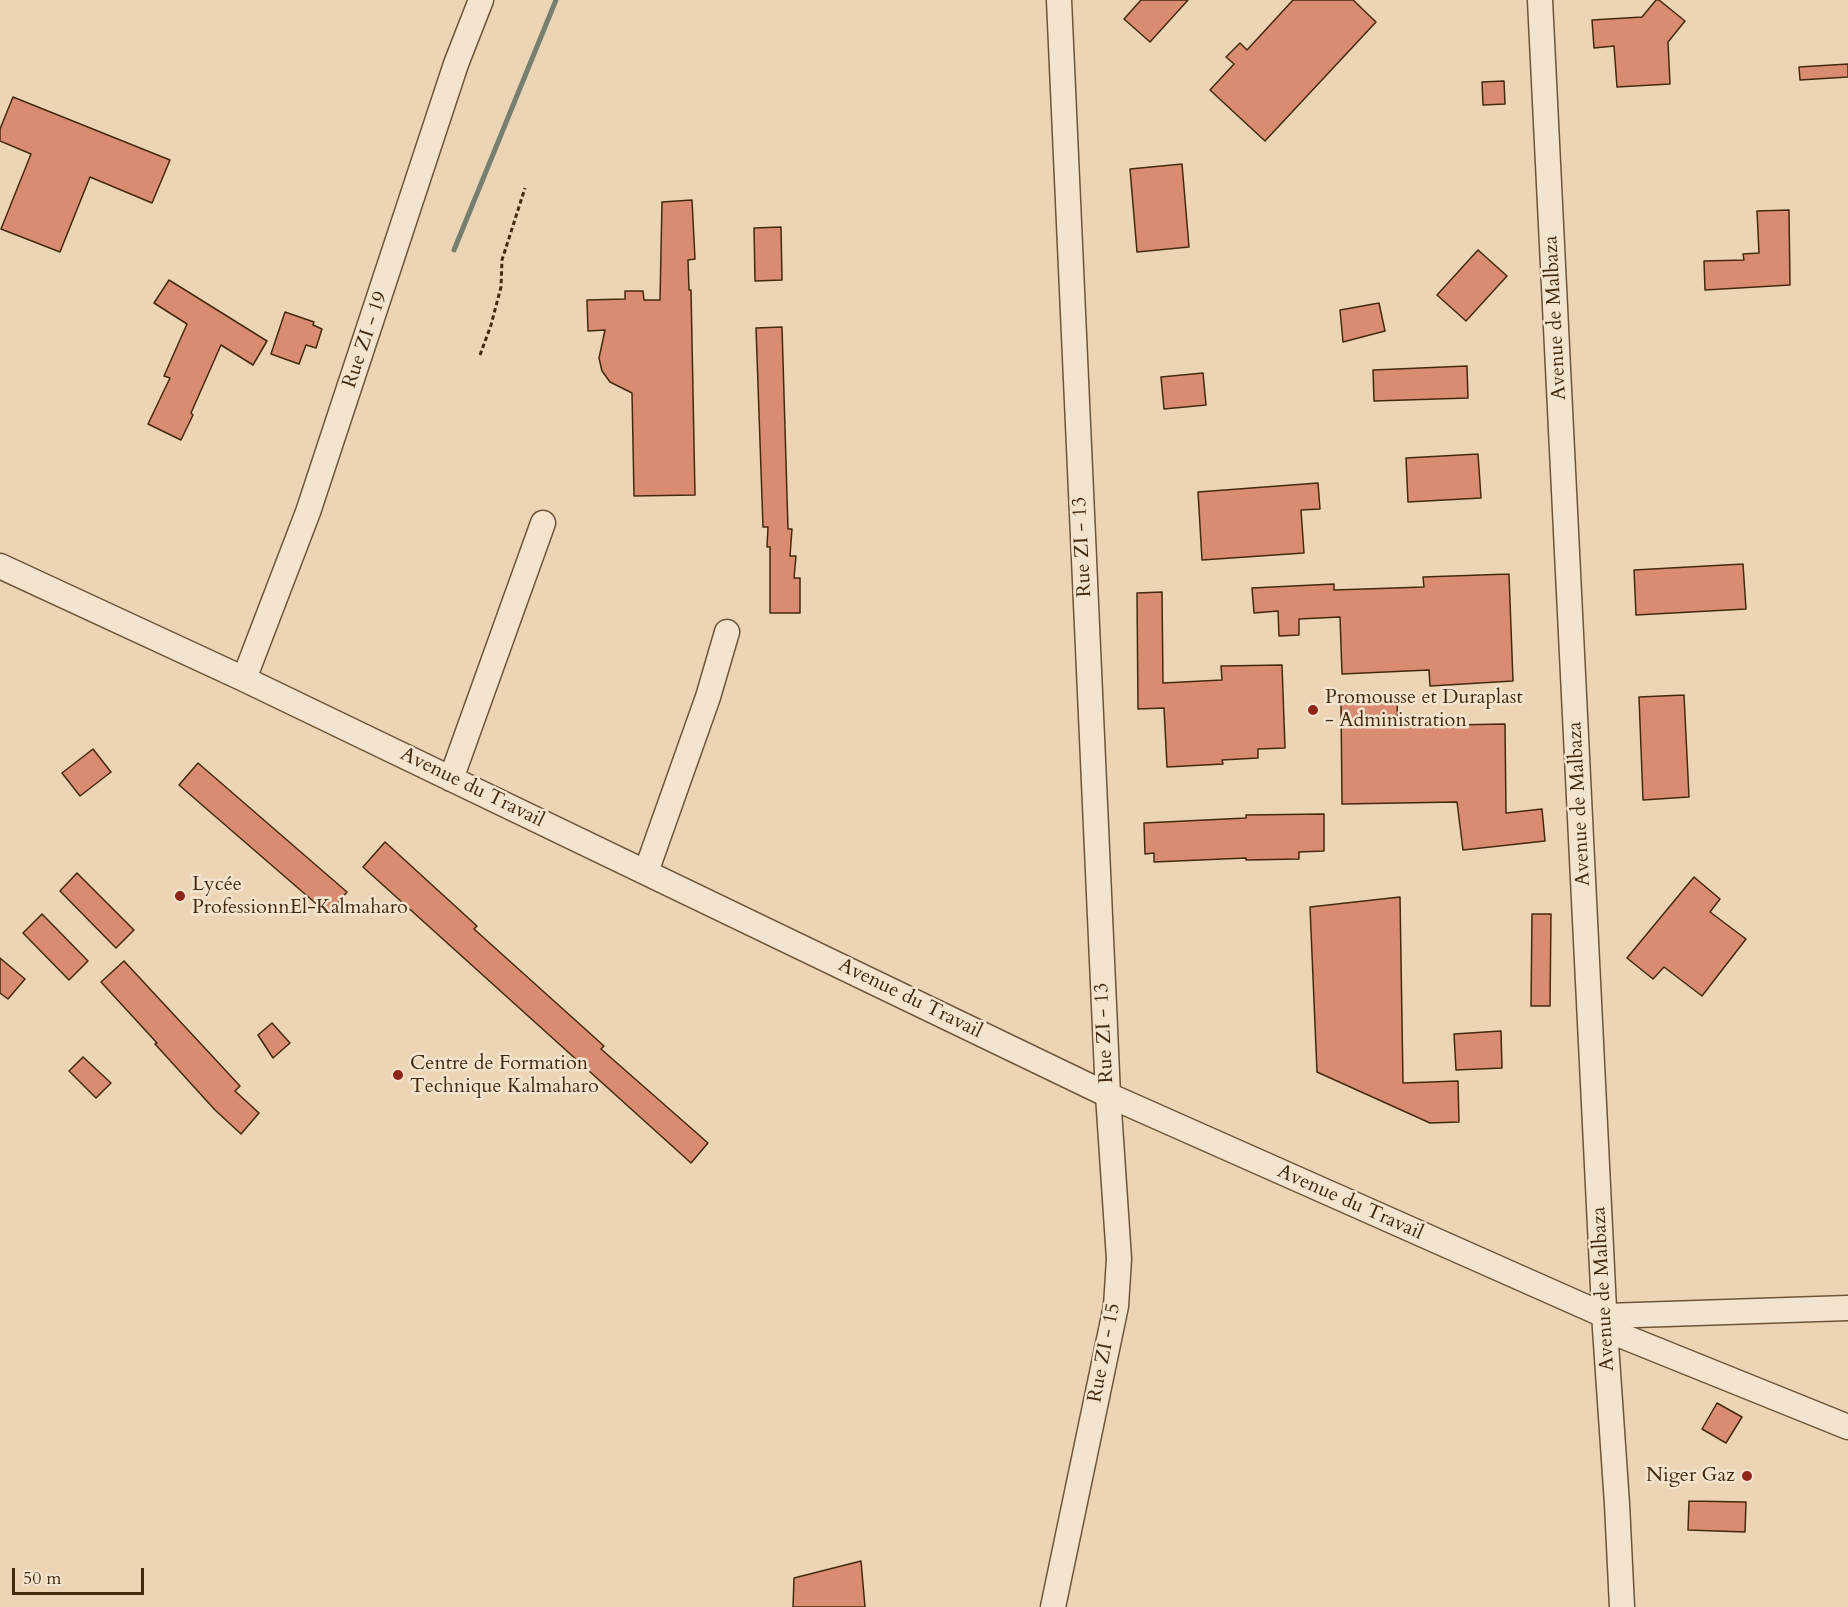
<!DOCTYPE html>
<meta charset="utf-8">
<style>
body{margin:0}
#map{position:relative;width:1848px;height:1607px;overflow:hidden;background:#ecd5b5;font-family:Cardo,serif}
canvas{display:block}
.scale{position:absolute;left:12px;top:1568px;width:132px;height:27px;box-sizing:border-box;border:3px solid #442a0d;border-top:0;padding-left:8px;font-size:18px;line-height:21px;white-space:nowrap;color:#442a0d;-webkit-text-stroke:4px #f3e4cf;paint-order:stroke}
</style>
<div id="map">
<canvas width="1848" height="1607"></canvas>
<div class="scale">50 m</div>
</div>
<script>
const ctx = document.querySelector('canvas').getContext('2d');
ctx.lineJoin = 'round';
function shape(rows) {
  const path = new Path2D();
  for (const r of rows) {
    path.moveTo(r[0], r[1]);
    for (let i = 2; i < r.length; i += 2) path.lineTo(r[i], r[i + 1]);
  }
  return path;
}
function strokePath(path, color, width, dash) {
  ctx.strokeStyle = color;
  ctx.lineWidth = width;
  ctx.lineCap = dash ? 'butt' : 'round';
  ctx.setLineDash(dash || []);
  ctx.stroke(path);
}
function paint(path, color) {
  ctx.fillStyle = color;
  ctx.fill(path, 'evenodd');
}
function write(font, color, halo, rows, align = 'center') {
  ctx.font = font + ' Cardo,serif';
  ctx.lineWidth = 5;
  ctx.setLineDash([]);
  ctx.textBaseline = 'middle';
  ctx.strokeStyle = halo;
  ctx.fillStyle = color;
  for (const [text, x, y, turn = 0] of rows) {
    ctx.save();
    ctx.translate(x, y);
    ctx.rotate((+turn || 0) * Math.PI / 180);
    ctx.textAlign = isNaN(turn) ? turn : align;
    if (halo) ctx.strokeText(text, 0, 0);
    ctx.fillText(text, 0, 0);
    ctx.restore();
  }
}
strokePath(shape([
 [454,250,556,0]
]), '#777f6f', 5);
const building = shape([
 [1141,0,1188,0,1150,42,1124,19,1141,0],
 [1293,0,1353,0,1376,22,1265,141,1210,90,1234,64,1226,57,1240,43,1247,50,1293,0],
 [1656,0,1659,0,1685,21,1668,42,1670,84,1617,87,1614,46,1594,48,1592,20,1642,17,1656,0],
 [1848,64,1848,77,1800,80,1799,67,1848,64],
 [1504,81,1505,104,1483,105,1482,82,1504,81],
 [13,97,170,160,152,203,90,177,60,252,1,229,31,154,0,141,0,129,13,97],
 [1182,164,1189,247,1137,252,1130,169,1182,164],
 [692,200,695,259,688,260,689,290,691,290,695,495,634,496,632,393,610,382,602,371,599,358,605,330,588,331,587,300,625,299,625,291,643,291,644,300,660,300,662,202,692,200],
 [1789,210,1790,285,1705,290,1704,261,1744,260,1743,254,1759,253,1757,211,1789,210],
 [781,227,782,280,755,281,754,228,781,227],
 [1478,250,1507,276,1466,321,1437,295,1478,250],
 [169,280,267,341,253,365,221,345,191,413,193,415,181,440,148,424,170,378,164,376,187,324,154,303,169,280],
 [1379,303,1385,331,1343,342,1340,310,1379,303],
 [285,312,314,322,313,325,322,329,316,348,306,345,299,364,271,354,285,312],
 [782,327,788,529,792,529,790,556,796,556,794,578,800,578,800,613,770,613,770,547,767,547,768,527,763,527,756,328,782,327],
 [1467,366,1468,398,1374,401,1373,370,1467,366],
 [1203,373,1206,405,1164,409,1161,377,1203,373],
 [1478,454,1481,498,1408,502,1406,458,1478,454],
 [1318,483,1320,509,1301,510,1304,553,1202,560,1198,492,1318,483],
 [1743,564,1746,609,1636,615,1634,570,1743,564],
 [1509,574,1513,681,1430,686,1429,670,1342,674,1340,617,1299,619,1299,635,1279,636,1278,611,1254,613,1252,588,1334,584,1334,590,1424,587,1423,577,1509,574],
 [1162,592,1163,683,1222,680,1221,666,1282,665,1285,748,1258,749,1258,758,1222,760,1223,764,1167,767,1164,708,1138,709,1137,593,1162,592],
 [1684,695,1689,797,1643,800,1639,697,1684,695],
 [1397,702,1398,726,1505,724,1506,813,1542,809,1545,841,1463,850,1457,802,1342,804,1341,703,1397,702],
 [93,749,111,772,80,796,62,773,93,749],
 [198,763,347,892,328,914,179,785,198,763],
 [1324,814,1324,851,1299,852,1299,859,1246,860,1246,858,1154,862,1154,853,1145,854,1144,823,1246,818,1246,815,1324,814],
 [385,842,477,926,474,929,604,1046,601,1049,708,1143,691,1163,363,867,385,842],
 [77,873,134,930,116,948,60,891,77,873],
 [1694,877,1720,899,1710,912,1746,939,1702,996,1664,967,1653,979,1627,958,1694,877],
 [1400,897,1403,1083,1458,1081,1459,1122,1430,1123,1317,1072,1310,907,1400,897],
 [42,914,88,961,69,980,23,933,42,914],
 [1532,914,1551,914,1550,1006,1531,1006,1532,914],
 [0,958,25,979,8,999,0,993,0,958],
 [124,961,240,1086,235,1091,259,1113,241,1134,215,1110,155,1044,157,1043,101,982,124,961],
 [272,1023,290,1043,273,1058,258,1035,272,1023],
 [1501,1031,1502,1068,1456,1070,1454,1034,1501,1031],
 [83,1057,111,1083,96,1098,69,1071,83,1057],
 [1717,1403,1742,1417,1726,1443,1702,1429,1717,1403],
 [1689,1501,1746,1502,1745,1532,1688,1530,1689,1501],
 [861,1561,865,1607,793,1607,794,1578,861,1561]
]);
paint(building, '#d98c72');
strokePath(building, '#442a0d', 1.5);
const minor = shape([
 [1540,0,1605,1329,1617,1504,1622,1607],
 [0,566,244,679,1108,1095,1606,1316,1848,1308],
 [244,679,308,512,456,64,481,0],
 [451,779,543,523],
 [646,872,708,697,727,632],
 [1605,1329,1848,1427],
 [1053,1607,1116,1306,1119,1259,1108,1095,1059,0]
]);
strokePath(minor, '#6e5537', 27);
strokePath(shape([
 [480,355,491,325,501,287,502,260,525,188]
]), '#442a0d', 3, [4.5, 3]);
strokePath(minor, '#f3e4cf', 24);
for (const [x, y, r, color] of [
 [1313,710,6,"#8f2418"],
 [180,896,6,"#8f2418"],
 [398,1075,6,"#8f2418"],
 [1747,1476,6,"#8f2418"]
]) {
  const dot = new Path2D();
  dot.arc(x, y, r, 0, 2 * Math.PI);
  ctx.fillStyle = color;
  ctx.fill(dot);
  strokePath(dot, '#f3e4cf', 2);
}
write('20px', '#442a0d', '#f3e4cf', [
 ["Avenue de Malbaza",1556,318,-93],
 ["Rue ZI - 19",366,340,-71],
 ["Rue ZI - 13",1083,547,-93],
 ["Avenue du Travail",472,788,26],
 ["Avenue de Malbaza",1580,804,-93],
 ["Avenue du Travail",910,999,26],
 ["Rue ZI - 13",1105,1033,-93],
 ["Avenue du Travail",1350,1203,24],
 ["Avenue de Malbaza",1604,1289,-93],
 ["Rue ZI - 15",1105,1353,-79]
]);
write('20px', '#442a0d', '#f3e4cf', [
 ["Promousse et Duraplast",1325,698],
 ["- Administration",1325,721],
 ["Lycée",192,885],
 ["ProfessionnEl-Kalmaharo",192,908],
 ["Centre de Formation",410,1064],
 ["Technique Kalmaharo",410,1087],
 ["Niger Gaz",1735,1476,"right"]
], 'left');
</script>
